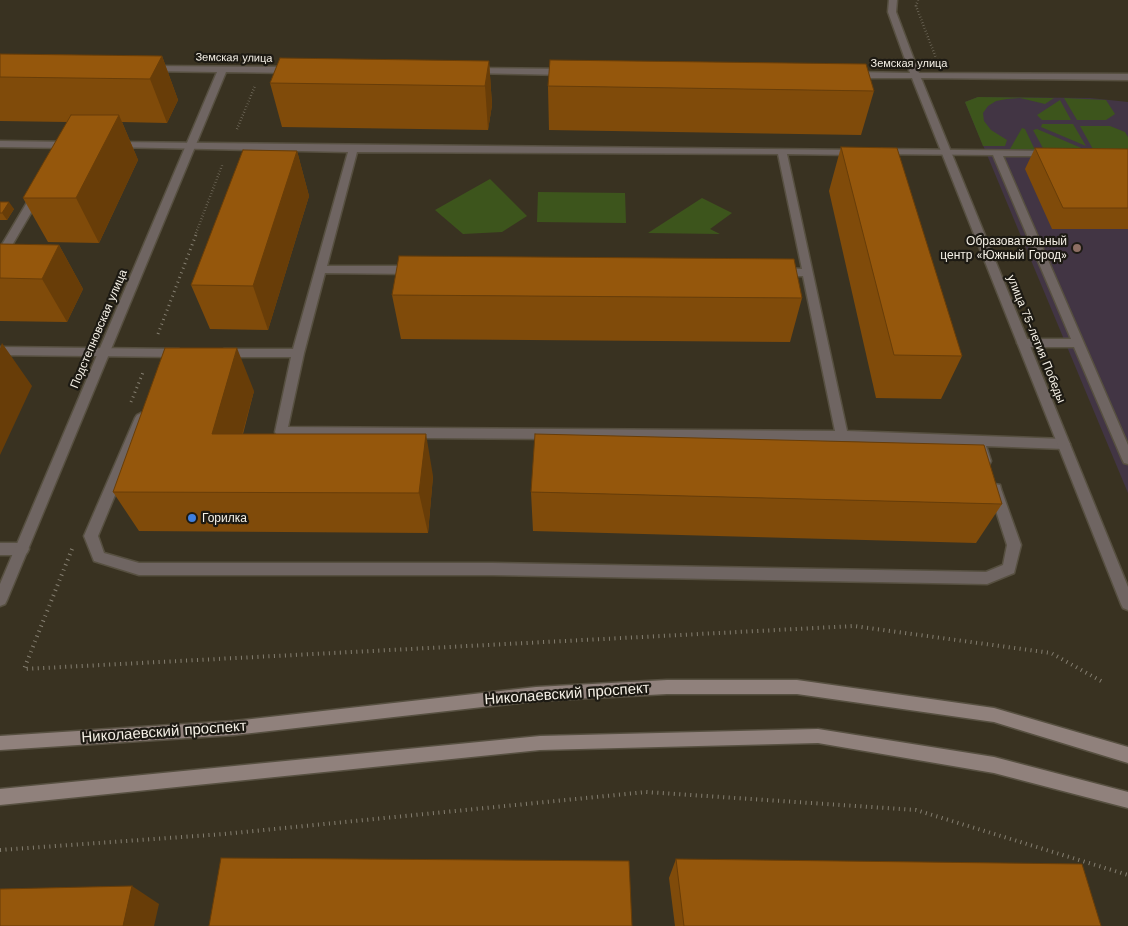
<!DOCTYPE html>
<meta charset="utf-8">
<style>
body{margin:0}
canvas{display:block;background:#393221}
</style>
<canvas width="1128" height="926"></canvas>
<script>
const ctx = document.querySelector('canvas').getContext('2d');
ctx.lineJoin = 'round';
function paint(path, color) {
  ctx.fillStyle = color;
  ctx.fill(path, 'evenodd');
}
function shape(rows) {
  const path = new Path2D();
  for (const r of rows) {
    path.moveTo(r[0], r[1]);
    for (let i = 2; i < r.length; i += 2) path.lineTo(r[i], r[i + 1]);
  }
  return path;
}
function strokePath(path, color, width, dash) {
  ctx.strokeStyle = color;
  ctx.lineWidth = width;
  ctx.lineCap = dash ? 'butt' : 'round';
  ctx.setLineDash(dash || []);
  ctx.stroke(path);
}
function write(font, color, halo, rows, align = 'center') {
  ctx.font = font + ' "Work Sans",sans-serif';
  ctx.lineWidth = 4.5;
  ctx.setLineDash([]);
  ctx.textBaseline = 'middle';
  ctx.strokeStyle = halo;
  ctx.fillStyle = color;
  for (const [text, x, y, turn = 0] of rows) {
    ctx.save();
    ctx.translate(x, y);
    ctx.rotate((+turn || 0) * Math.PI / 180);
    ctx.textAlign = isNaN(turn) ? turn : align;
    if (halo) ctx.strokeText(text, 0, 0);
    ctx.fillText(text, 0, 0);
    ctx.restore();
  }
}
paint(shape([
 [978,97,1090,98,1128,102,1128,493,965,102]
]), '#423544');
paint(shape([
 [978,97,1054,98,1045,104,1020,98,1007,99,996,101,988,106,983,113,984,121,991,130,1007,140,1005,146,983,146,965,102],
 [1064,98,1106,100,1115,114,1106,120,1077,120],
 [1060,100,1071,120,1042,120,1037,115],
 [1042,124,1073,124,1086,146,1041,127],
 [1080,126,1110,126,1125,132,1128,137,1128,151,1094,151],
 [1022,128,1025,129,1035,150,1010,149],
 [1037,129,1086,150,1044,150,1033,130],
 [490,179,527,216,502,232,463,234,435,210],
 [538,192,625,193,626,223,537,222],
 [702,198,732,213,710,229,720,234,648,233]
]), '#3d551c');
const service = shape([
 [0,141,70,142,75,145,70,148,0,147,0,141],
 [115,142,858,150,858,154,855,155,787,154,847,431,1064,439,1068,441,1070,444,1068,447,1064,449,986,446,991,461,989,465,985,466,981,465,973,446,842,441,281,437,277,435,275,432,291,357,224,357,218,353,224,349,293,349,348,152,112,147,110,145,115,142],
 [357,152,778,154,802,269,782,268,777,272,782,276,803,276,835,431,288,427,304,353,325,273,414,274,419,270,414,266,327,266,357,152],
 [882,149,1050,151,1050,155,1047,156,1003,156,1128,445,1128,464,1124,463,1122,459,1074,347,1023,347,1017,343,1023,339,1071,339,993,155,879,154,879,150,882,149],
 [37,191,42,194,4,259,0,260,0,248,32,194,37,191],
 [0,347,179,349,185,353,179,357,0,355,0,347],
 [141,413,145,415,147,418,98,536,104,553,139,563,493,563,986,572,1003,565,1007,545,989,489,990,485,995,484,1000,485,1001,489,1021,545,1014,573,987,584,493,575,139,575,94,561,84,536,135,418,137,415,141,413],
 [0,543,22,543,27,545,29,549,27,553,22,555,0,555,0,543]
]);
const minor = shape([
 [889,0,897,0,896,12,919,73,1128,74,1128,80,921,78,1128,587,1128,610,1123,608,1121,604,912,78,853,78,849,75,853,72,910,73,888,12,889,0],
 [151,66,291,67,295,70,291,73,226,72,7,600,5,604,0,606,0,584,217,72,148,71,147,69,151,66],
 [473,68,566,69,570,72,566,75,470,73,469,71,473,68]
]);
const secondary = shape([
 [667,680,797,680,994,708,1128,747,1128,763,994,722,797,694,667,694,536,701,234,735,0,750,0,736,234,721,536,687,667,680],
 [818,729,994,757,1128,792,1128,808,994,773,818,743,540,750,0,805,0,789,540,736,818,729]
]);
strokePath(service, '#575041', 3);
strokePath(minor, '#575041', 3);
strokePath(secondary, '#575041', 3);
strokePath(shape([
 [918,0,916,6,936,58],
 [237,129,255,86],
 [196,233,223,163]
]), '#847e70', 2.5, [0.5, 2.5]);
strokePath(shape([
 [158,334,197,232],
 [131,402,144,370]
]), '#847e70', 3, [1, 4]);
strokePath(shape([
 [72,549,24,669,854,626,1051,653,1101,681],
 [0,850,224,834,646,792,916,810,1128,875]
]), '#847e70', 4, [1, 4.5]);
paint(service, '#6f6562');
paint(minor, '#6f6562');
paint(secondary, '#90817c');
paint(shape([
 [0,54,162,56,178,100,167,123,122,122,138,160,99,243,48,242,23,198,68,122,0,121],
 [489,61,492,105,488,130,282,127,270,83],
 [548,86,874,91,861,135,549,130],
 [841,147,962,356,941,399,876,398,829,191],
 [1035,148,1128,149,1128,229,1052,229,1025,169],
 [297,151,309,196,268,330,210,329,191,285],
 [0,202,14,209,7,220,0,220],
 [0,244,59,245,83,289,67,322,0,321],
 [392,295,802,298,790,342,401,339],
 [254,391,243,434,433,476,428,533,139,531,113,492],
 [531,492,1002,504,976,543,533,531],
 [676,859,1101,926,675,926,669,878]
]), '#804b0a');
paint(shape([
 [162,56,178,100,167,123,150,79],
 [489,61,492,105,488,130,485,86],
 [119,115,138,160,99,243,76,198],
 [297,151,309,196,268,330,253,286],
 [9,202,14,209,7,220,2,213],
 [59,245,83,289,67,322,42,279],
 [2,343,32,386,0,455,0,348],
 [237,348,254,391,231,475,212,434],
 [426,434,433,476,428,533,419,493],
 [132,886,159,904,154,926,123,926]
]), '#683d08');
const building = shape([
 [0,54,162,56,150,79,0,77,0,54],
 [280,58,489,61,485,86,270,83,280,58],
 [550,60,866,64,874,91,548,86,550,60],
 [71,115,119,115,76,198,23,198,71,115],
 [841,147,897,148,962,356,894,355,841,147],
 [1035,148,1128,149,1128,208,1063,208,1035,148],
 [243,150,297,151,253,286,191,285,243,150],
 [0,202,9,202,2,213,0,213,0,202],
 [0,244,59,245,42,279,0,278,0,244],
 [399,256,794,259,802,298,392,295,399,256],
 [165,348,237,348,212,434,426,434,419,493,113,492,165,348],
 [535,434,984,445,1002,504,531,492,535,434],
 [221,858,629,861,632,926,209,926,221,858],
 [676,859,1082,864,1101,926,684,926,676,859],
 [132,886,123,926,0,926,0,889,132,886]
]);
paint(building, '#95570c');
strokePath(building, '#683d08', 1);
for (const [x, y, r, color] of [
 [1077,248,5,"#8d6e63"],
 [192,518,5,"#3f7fe0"]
]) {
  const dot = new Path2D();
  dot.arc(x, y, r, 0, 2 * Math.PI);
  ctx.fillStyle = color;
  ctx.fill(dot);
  strokePath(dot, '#1d1a13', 2);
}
write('11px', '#f5f0e6', '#1d1a13', [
 ["Земская улица",234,58,1],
 ["Земская улица",909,64]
]);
write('12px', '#f5f0e6', '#1d1a13', [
 ["Образовательный",1067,241],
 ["центр «Южный Город»",1067,255],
 ["Горилка",202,518,"left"]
], 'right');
write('12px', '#f5f0e6', '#1d1a13', [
 ["Подстепновская улица",99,329,-67],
 ["улица 75-летия Победы",1036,339,68]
]);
write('15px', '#f5f0e6', '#1d1a13', [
 ["Николаевский проспект",567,694,-4],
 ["Николаевский проспект",164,732,-4]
]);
</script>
